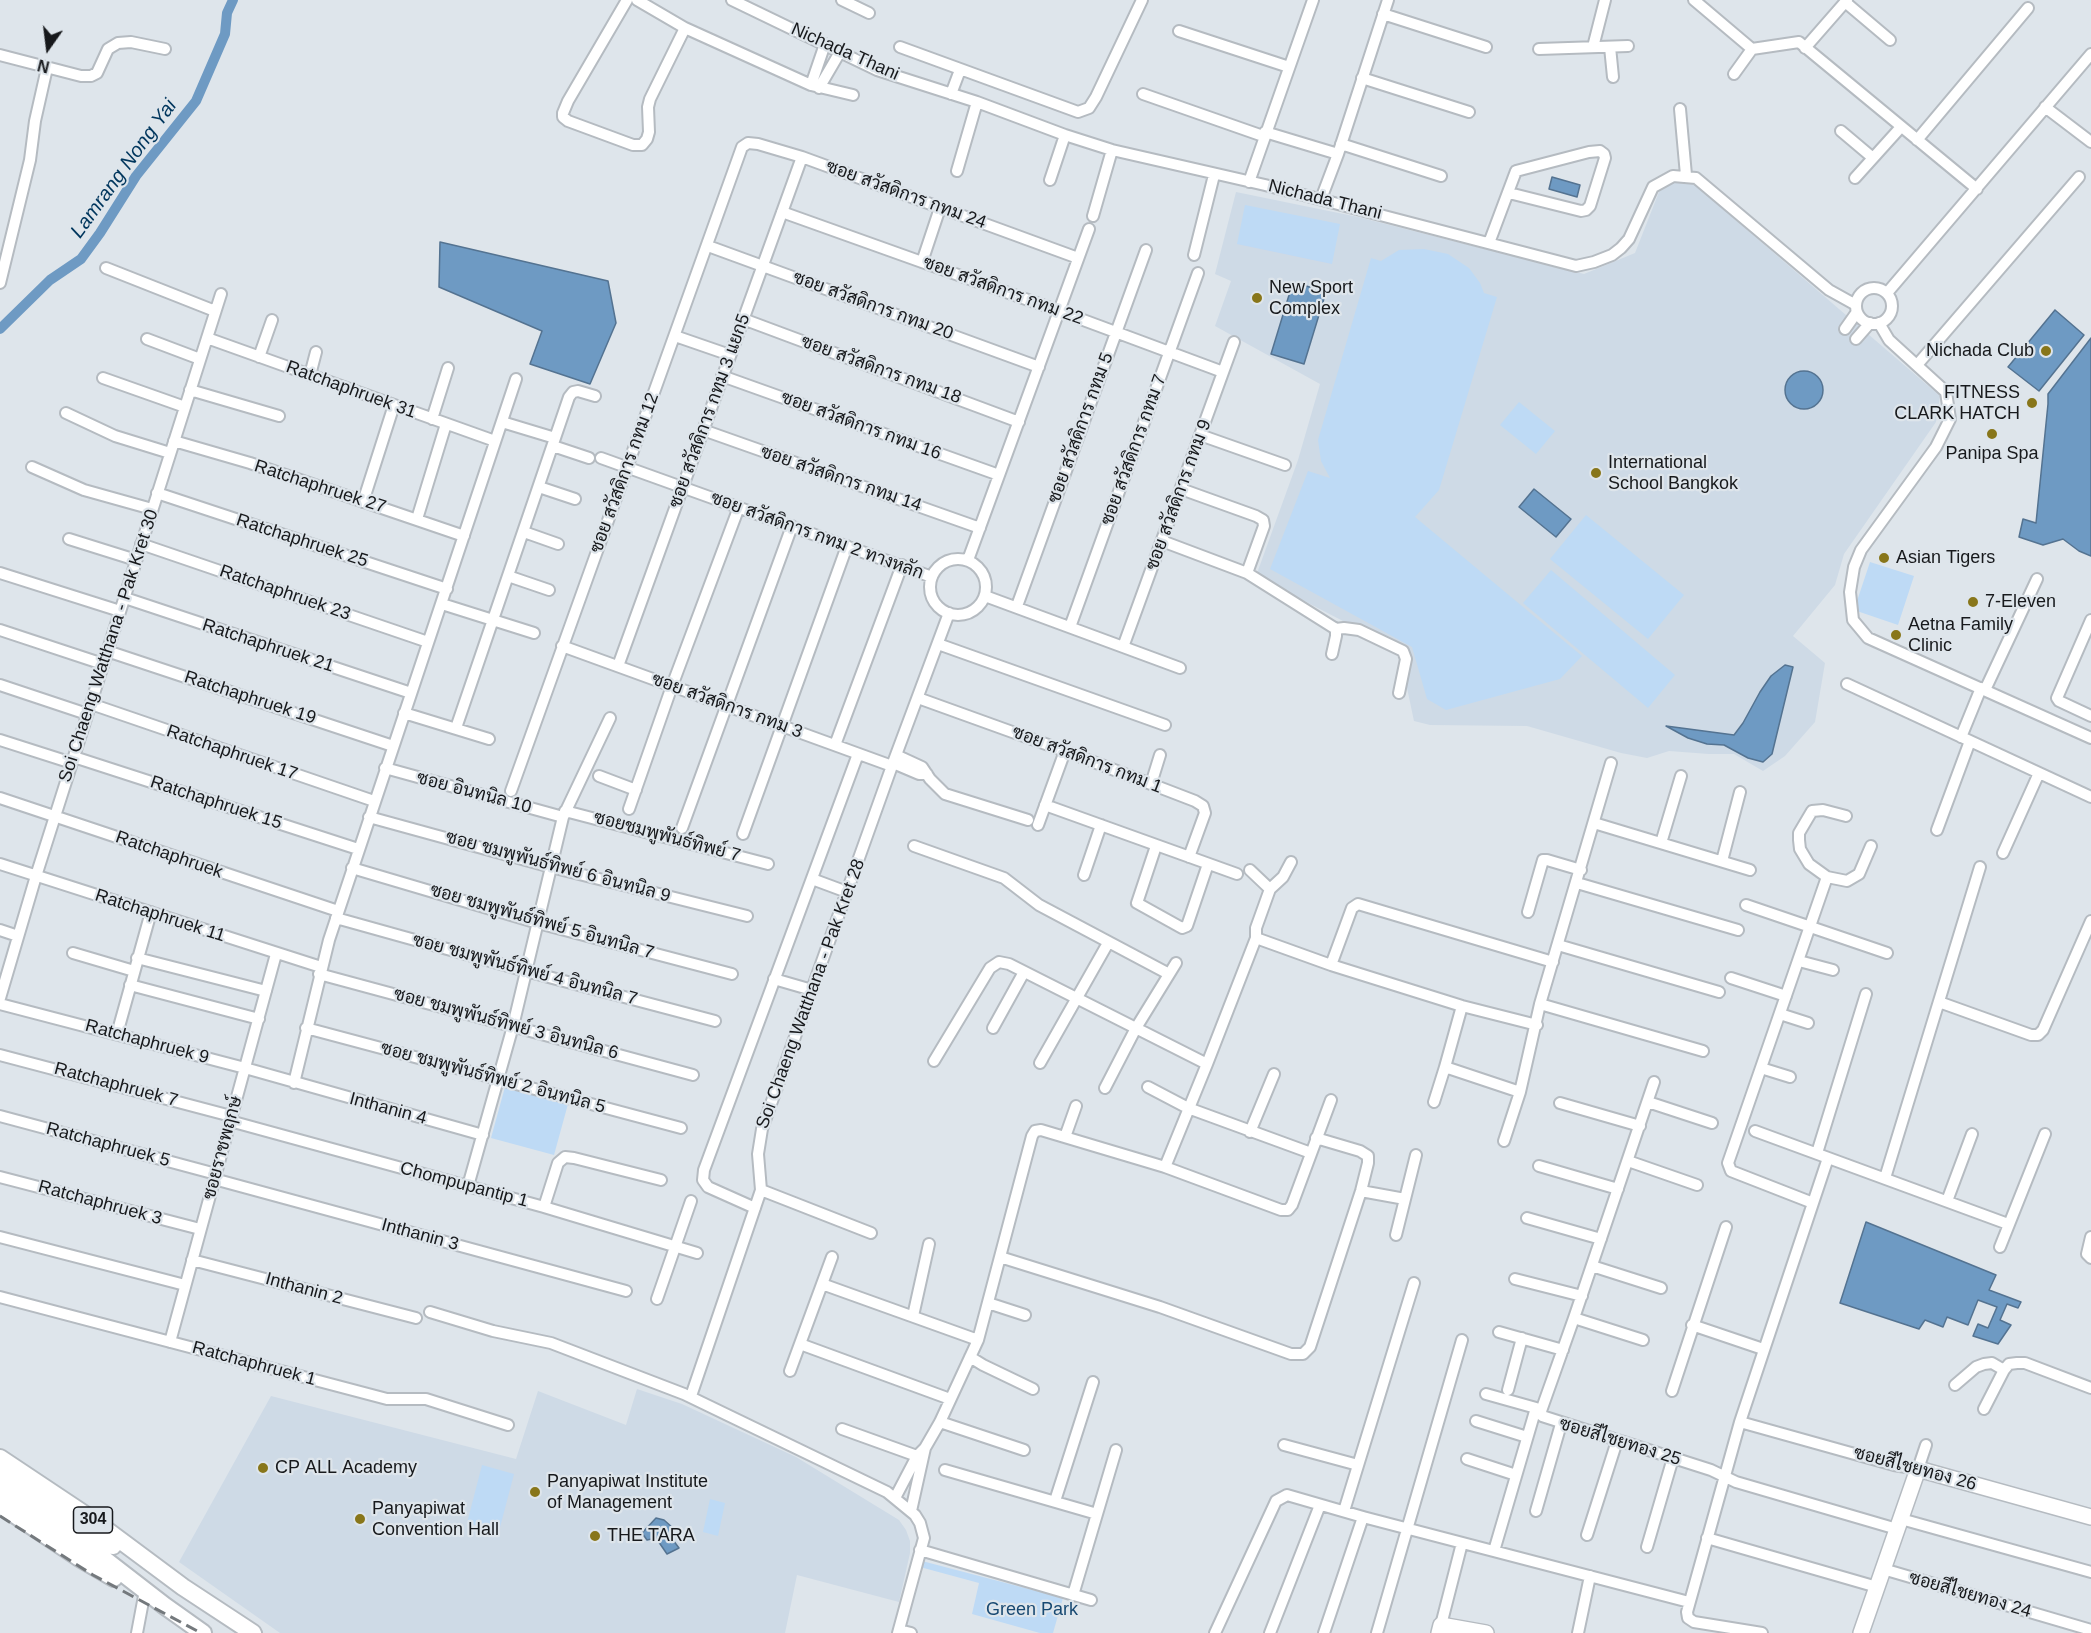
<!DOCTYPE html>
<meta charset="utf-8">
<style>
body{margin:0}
#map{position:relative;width:2091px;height:1633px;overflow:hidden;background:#dee5eb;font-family:Arial,sans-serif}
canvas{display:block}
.north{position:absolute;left:18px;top:18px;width:60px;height:60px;-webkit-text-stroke:4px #dee5eb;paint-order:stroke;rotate:194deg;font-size:16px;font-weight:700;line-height:24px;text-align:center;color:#17191c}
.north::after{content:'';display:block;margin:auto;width:21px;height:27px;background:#17191c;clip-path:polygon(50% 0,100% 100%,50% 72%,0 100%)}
</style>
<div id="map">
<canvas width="2091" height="1633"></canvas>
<div class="north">N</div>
</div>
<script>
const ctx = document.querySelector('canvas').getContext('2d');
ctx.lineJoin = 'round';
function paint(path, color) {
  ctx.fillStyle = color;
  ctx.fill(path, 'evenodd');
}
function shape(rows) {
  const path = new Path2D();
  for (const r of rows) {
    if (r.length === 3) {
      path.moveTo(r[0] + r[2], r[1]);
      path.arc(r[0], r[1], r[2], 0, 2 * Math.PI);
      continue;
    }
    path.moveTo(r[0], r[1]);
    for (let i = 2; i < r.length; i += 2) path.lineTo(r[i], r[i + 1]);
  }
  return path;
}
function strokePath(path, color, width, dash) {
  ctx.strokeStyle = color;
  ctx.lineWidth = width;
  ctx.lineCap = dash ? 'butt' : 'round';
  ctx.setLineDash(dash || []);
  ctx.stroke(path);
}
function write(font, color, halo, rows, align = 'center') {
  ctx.font = font + ' Arial,Sarabun,sans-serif';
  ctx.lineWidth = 4.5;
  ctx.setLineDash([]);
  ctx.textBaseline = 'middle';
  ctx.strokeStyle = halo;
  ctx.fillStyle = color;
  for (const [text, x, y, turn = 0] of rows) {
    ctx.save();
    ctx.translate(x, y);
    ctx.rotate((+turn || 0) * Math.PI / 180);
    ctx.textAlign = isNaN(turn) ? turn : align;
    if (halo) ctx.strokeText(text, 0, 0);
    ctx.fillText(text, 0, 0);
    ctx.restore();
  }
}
paint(shape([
 [1681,182,1695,185,1940,396,1936,422,1844,554,1835,585,1793,636,1825,663,1815,722,1785,756,1763,771,1734,754,1709,754,1669,751,1647,758,1621,753,1527,726,1430,725,1414,721,1399,650,1256,576,1298,460,1320,384,1215,326,1231,281,1215,274,1236,192,1358,217,1584,274,1635,253,1659,192,1666,183],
 [637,1389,682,1404,796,1457,899,1520,906,1530,910,1541,910,1553,899,1602,797,1575,785,1633,280,1633,179,1562,271,1396,516,1459,538,1391,626,1425]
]), '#cedae6');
paint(shape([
 [1245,205,1340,224,1332,264,1237,244],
 [1424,249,1448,254,1469,268,1480,283,1484,293,1497,297,1439,490,1415,517,1582,656,1560,679,1446,710,1427,699,1412,647,1270,569,1308,471,1330,478,1321,461,1318,440,1371,258,1381,261,1399,250],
 [1519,402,1555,431,1536,454,1500,425],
 [1586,515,1684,595,1648,639,1550,559],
 [1870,562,1914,576,1898,625,1854,610],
 [1551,570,1675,675,1648,708,1523,603],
 [505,1087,568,1104,554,1155,491,1138],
 [482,1465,514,1474,499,1531,467,1523],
 [710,1499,725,1503,718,1536,703,1532],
 [922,1561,1063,1598,1053,1633,1040,1633,972,1614,979,1583,920,1567]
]), '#bedaf5');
const water = shape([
 [1552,177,1580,185,1577,197,1549,189,1552,177],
 [440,242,608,281,616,323,590,384,530,364,542,331,439,287,440,242],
 [1293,282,1326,292,1304,364,1271,354,1293,282],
 [2055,310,2084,335,2039,391,2008,367,2055,310],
 [2091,338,2091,556,2079,551,2063,539,2043,545,2019,537,2023,519,2036,523,2048,404,2048,394,2091,338],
 [1804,390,19],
 [1534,489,1571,519,1556,537,1519,507,1534,489],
 [1785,665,1793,667,1772,754,1763,762,1748,758,1724,745,1707,744,1688,738,1666,726,1734,735,1743,723,1760,692,1771,676,1785,665],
 [1866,1222,1996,1275,1989,1290,2021,1302,2018,1308,2007,1304,2000,1320,2011,1325,1998,1344,1973,1336,1978,1324,1988,1328,1997,1307,1978,1300,1968,1325,1947,1317,1943,1327,1925,1320,1919,1329,1840,1303,1866,1222],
 [656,1518,664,1520,673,1528,670,1536,679,1548,667,1554,656,1538,647,1540,642,1533,656,1518]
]);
paint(water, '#6e9ac3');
strokePath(water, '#547391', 1.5);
strokePath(shape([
 [0,329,50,280,81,259,100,233,136,176,196,101,225,34,227,13,233,0]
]), '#6e9ac3', 10);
const street = shape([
 [627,0,568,101,563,113,563,117,568,121,633,145,642,145,647,139,649,132,648,107,650,99,685,28],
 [637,0,685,28,811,85,853,95],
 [732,0,877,70,977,102,1065,135,1112,150,1265,185,1576,266,1594,262,1612,255,1621,248,1629,239,1653,187,1673,176,1696,178,1829,290,1856,305],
 [842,0,869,13],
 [1694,0,1752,49,1799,42,1977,189],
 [1845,2,1890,40],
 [1383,14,1486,47],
 [1179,31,1289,67],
 [900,47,1078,112,1089,108,1096,97,1142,0],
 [1593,47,1605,0],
 [1610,47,1613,77],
 [1805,48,1847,0],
 [1539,49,1628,46],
 [0,55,81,76,91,76,97,73,108,49,118,43,131,42,165,49],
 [1734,74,1752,49],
 [1362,78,1469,112],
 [811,85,825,44],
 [819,88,840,52],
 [951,94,960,70],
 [1143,94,1263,136],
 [2045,107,2091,142],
 [1680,109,1686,175],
 [1841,131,1873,158],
 [1265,132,1338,154],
 [1917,140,2028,8],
 [1341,144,1441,176],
 [957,171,977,102],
 [1855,178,1901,127],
 [1050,180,1065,135],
 [1249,182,1313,0],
 [1321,199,1338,154,1388,0],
 [782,212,1059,311,1223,372],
 [1093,216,1112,150],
 [1489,243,1516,171,1589,152,1600,151,1604,154,1605,158,1590,206,1586,210,1581,211,1509,193],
 [708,246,1039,367],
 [1194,255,1214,175],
 [922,262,940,208],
 [106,268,215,311],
 [0,283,30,160,35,121,47,68],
 [1874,306,18],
 [1887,293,2091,54],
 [743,319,1019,422],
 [1879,323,1889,340,1946,392,1950,419,1936,447,1861,550,1854,567,1850,592,1853,620,1868,638,2091,738],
 [1845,329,1857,312],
 [675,336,730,355],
 [207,338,495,441],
 [147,339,200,359],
 [1856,339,1870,323],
 [259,357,272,320],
 [1917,365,2079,177],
 [310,375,316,352],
 [722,376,999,475],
 [103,378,185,407],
 [190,390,279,416],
 [66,413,115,436,170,453],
 [432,419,448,368],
 [502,422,555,438],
 [703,430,980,528],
 [1200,435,1285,465],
 [174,441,250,463,464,536],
 [553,446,589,458],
 [601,458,932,577],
 [32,467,84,490,152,509],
 [539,487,575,499],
 [1181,489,1256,516,1263,520,1264,526,1247,573],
 [157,493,447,589],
 [363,502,394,405],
 [417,519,446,424],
 [524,532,558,544],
 [69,539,136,560],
 [1162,541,1247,573,1336,629,1336,636,1332,654],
 [141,544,428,642],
 [958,587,28],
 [968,560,1089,229],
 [0,573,120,611],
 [508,576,549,590],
 [985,596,1180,668],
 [125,598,411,693],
 [442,604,534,633],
 [1017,606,1146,250],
 [2091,620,2057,698,2059,701,2091,716],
 [1070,627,1198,273],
 [1336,629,1344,628,1359,630,1403,651,1406,659,1399,693],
 [0,630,103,664],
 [938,644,1165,725],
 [562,646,892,766],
 [1123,647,1234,342],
 [107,651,393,746],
 [618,666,802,157],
 [1847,684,2091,797],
 [0,685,87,714],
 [1985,690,2037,579],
 [918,698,1065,751,1195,801,1203,806,1205,813,1189,857],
 [91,704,374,801],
 [404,713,489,739],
 [456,728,569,397,573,392,578,391,595,396],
 [1961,737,1981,688],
 [0,740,72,763],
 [835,745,902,565],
 [896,755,922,767,930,779,945,794,1028,820],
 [74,757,358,849],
 [893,763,919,774,927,774],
 [385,768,563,817],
 [599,776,636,790],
 [1151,784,1160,755],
 [511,791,742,147,748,143,758,144,802,157,1078,258],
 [0,798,338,911],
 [1045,805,1237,874],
 [629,809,672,686,739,507],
 [565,811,768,864],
 [1846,816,1823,810,1812,811,1799,833,1799,840,1800,849,1809,864,1827,877,1847,881,1859,874,1871,846],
 [369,817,551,867,747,916],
 [1594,823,1750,870],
 [1038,825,1065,751],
 [682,828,792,526],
 [1937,830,1970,741],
 [743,834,847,546],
 [1661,843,1681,776],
 [914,846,1004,878,1039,905,1169,974],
 [1156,846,1137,903,1182,928,1187,926,1208,864],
 [2003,853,2039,773],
 [1722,861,1740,792],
 [0,864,321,967],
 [352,868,538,923,732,974],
 [1250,870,1270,889],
 [1084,875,1101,825],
 [812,879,847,892],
 [1577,883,1738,930],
 [1746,905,1887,953],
 [1528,912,1543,860,1547,860,1581,870],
 [336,918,526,971,715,1021],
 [0,930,18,936],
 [1256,938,1331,965,1462,1006,1537,1025],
 [1558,945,1719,992],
 [73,953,134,971],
 [137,958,266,991],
 [1799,961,1833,970],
 [1331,965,1352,908,1358,904,1553,962],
 [319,974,693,1075],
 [1731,978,1786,996],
 [774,979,812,990],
 [130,985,259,1019],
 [0,998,36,876,221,294],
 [1939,1002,2031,1035,2038,1035,2043,1030,2091,921],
 [0,1004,245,1068,483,1135],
 [1540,1004,1703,1051],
 [1462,1006,1445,1067,1520,1092],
 [1780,1014,1808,1023],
 [306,1028,681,1128],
 [993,1028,1024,972],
 [117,1034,151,912],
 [0,1055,231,1116],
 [934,1061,990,968,999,962,1009,964,1207,1064],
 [1040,1063,1108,943],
 [1761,1068,1790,1077],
 [1654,1082,1574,1318,1541,1411,1542,1416,1711,1470,1736,1482,1897,1529],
 [294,1083,329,940,516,379],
 [1148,1087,1188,1108,1311,1153],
 [1105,1088,1136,1028,1176,963],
 [1434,1102,1445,1067],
 [1648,1102,1712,1123],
 [1560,1103,1640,1126],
 [0,1116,216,1174],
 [230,1121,544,1207,697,1253],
 [1755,1131,2008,1224],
 [1250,1132,1274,1074],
 [1065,1137,1076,1106],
 [1504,1141,1520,1092,1540,1004,1611,763],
 [1817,1153,1866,994],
 [1628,1161,1697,1185],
 [1539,1166,1618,1189],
 [1165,1167,1207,1064,1256,938,1256,928,1270,889,1283,877,1291,862],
 [0,1177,200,1229],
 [1885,1178,1980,867],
 [214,1179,626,1291],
 [468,1186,513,1026,563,817,610,718],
 [761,1190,871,1233],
 [1361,1191,1405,1199],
 [1947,1201,1972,1134],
 [1813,1203,1731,1171,1728,1163,1827,877],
 [544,1207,558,1163,565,1157,574,1158,661,1180],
 [755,1208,708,1187,703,1180,704,1170,858,754],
 [1527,1218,1601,1239],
 [1396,1235,1416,1155],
 [0,1237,185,1285],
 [2091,1237,2087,1254,2091,1258],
 [2000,1247,2045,1134],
 [1000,1257,1160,1307,1291,1354,1303,1354,1310,1347,1361,1191,1368,1163,1368,1156,1360,1151,1316,1138],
 [192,1260,416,1318],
 [1592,1266,1661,1288],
 [1515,1279,1582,1296],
 [822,1284,978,1340],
 [0,1297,387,1399,426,1399,508,1425],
 [657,1299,691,1201],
 [988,1303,1025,1315],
 [430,1312,493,1331,551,1343,684,1394,887,1492,915,1515,920,1523,924,1538,898,1633],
 [913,1316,929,1244],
 [1574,1318,1643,1340],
 [1692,1325,1763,1349],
 [1499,1332,1563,1350],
 [170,1342,276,954],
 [800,1344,950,1399],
 [970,1357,983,1365,1033,1389],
 [790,1371,832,1257],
 [1955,1385,1976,1367,1984,1364,1992,1363,2004,1370],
 [1508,1390,1522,1338],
 [1672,1391,1726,1227],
 [1486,1394,1536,1408,1494,1551],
 [691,1396,761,1190,758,1154,762,1129,893,763,949,613],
 [1984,1409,2004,1370,2009,1364,2017,1363,2025,1363,2091,1388],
 [1476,1421,1527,1437],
 [940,1422,1024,1450],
 [1740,1422,1894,1465,1918,1469,1926,1445],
 [842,1429,917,1456],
 [1284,1445,1358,1465],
 [1467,1459,1516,1475],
 [945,1470,1097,1514],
 [895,1498,917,1456,925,1448,940,1422,978,1340,1032,1136,1035,1131,1041,1130,1165,1167,1281,1210,1288,1210,1292,1205,1331,1100],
 [1055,1501,1093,1382],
 [911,1511,925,1448],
 [1344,1511,1414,1283],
 [1536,1511,1561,1424],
 [1901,1519,2091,1572],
 [1587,1535,1617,1441],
 [1707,1538,1877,1587],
 [1647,1547,1673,1458],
 [920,1550,1091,1600],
 [1883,1569,2091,1630],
 [1073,1595,1116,1450],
 [1441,1625,1462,1543],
 [899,1630,911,1633],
 [137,1633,144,1596],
 [1215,1633,1276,1501,1287,1495,1363,1517,1689,1602],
 [1270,1633,1320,1505],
 [1324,1633,1363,1517],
 [1377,1633,1462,1340],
 [1578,1633,1590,1576],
 [1762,1633,1694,1622,1688,1618,1687,1612,1740,1422,1828,1158]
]);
const secondary = shape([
 [1439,1633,1441,1625,1486,1633],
 [1861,1633,1918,1469,2091,1517]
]);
const primary = shape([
 [0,1458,93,1520,183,1587,253,1633],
 [0,1474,113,1546],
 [0,1488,81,1541,165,1606,203,1633],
 [0,1505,78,1557,114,1578]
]);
strokePath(street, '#b5bbc1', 14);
strokePath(secondary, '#b5bbc1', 18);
strokePath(primary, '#b5bbc1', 20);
strokePath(street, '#fff', 10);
strokePath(secondary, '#fff', 15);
strokePath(primary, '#fff', 16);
strokePath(shape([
 [0,1516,93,1575,201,1633]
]), '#74797d', 3, [12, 6]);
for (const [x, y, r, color] of [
 [1257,298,6,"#88761a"],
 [2046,351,6,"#88761a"],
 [2032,403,6,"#88761a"],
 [1992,434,6,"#88761a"],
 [1596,473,6,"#88761a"],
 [1884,558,6,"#88761a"],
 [1973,602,6,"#88761a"],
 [1896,635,6,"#88761a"],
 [263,1468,6,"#88761a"],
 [535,1492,6,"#88761a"],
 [360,1519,6,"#88761a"],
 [595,1536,6,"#88761a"]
]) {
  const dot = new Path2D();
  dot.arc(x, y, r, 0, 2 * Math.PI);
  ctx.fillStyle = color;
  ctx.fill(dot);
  strokePath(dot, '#dee5eb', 2);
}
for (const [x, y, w] of [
 [93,1520,39]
]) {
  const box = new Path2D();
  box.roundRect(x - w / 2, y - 13, w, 26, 4.5);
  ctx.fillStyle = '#dee5eb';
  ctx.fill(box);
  strokePath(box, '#17191c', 1.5);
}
write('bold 16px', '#17191c', null, [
 ["304",93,1520]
]);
write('18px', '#17191c', '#dee5eb', [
 ["Nichada Thani",845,52,24],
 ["ซอย สวัสดิการ กทม 24",906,195,20],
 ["Nichada Thani",1325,200,14],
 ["ซอย สวัสดิการ กทม 22",1003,291,20],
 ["ซอย สวัสดิการ กทม 20",873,306,20],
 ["ซอย สวัสดิการ กทม 18",881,370,20],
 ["Ratchaphruek 31",351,390,20],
 ["ซอย สวัสดิการ กทม 3 แยก5",710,411,-70],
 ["ซอย สวัสดิการ กทม 16",861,426,20],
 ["ซอย สวัสดิการ กทม 5",1081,428,-70],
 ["ซอย สวัสดิการ กทม 7",1134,450,-70],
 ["ซอย สวัสดิการ กทม 12",625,473,-70],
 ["ซอย สวัสดิการ กทม 14",841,479,19],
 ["Ratchaphruek 27",320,487,18],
 ["ซอย สวัสดิการ กทม 9",1179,495,-70],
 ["ซอย สวัสดิการ กทม 2 ทางหลัก",817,536,20],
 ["Ratchaphruek 25",302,541,18],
 ["Ratchaphruek 23",285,593,19],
 ["Soi Chaeng Watthana - Pak Kret 30",109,646,-72],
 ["Ratchaphruek 21",268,646,18],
 ["Ratchaphruek 19",250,698,18],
 ["ซอย สวัสดิการ กทม 3",727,706,20],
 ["Ratchaphruek 17",232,753,19],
 ["ซอย สวัสดิการ กทม 1",1087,760,21],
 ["ซอย อินทนิล 10",474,793,15],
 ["Ratchaphruek 15",216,803,18],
 ["ซอยชมพูพันธ์ทิพย์ 7",667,837,15],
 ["Ratchaphruek",169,855,19],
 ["ซอย ชมพูพันธ์ทิพย์ 6 อินทนิล 9",558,867,15],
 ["Ratchaphruek 11",160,916,18],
 ["ซอย ชมพูพันธ์ทิพย์ 5 อินทนิล 7",542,922,16],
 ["ซอย ชมพูพันธ์ทิพย์ 4 อินทนิล 7",525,970,15],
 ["Soi Chaeng Watthana - Pak Kret 28",811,994,-70],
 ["ซอย ชมพูพันธ์ทิพย์ 3 อินทนิล 6",506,1024,15],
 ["Ratchaphruek 9",147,1042,15],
 ["ซอย ชมพูพันธ์ทิพย์ 2 อินทนิล 5",493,1078,15],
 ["Ratchaphruek 7",116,1085,15],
 ["Inthanin 4",388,1109,15],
 ["Ratchaphruek 5",108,1145,15],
 ["ซอยราชพฤกษ์",223,1148,-75],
 ["Chompupantip 1",464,1185,15],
 ["Ratchaphruek 3",100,1203,15],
 ["Inthanin 3",420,1235,15],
 ["Inthanin 2",304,1289,15],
 ["Ratchaphruek 1",254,1364,15],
 ["ซอยสีไชยทอง 25",1620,1442,17],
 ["ซอยสีไชยทอง 26",1915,1469,15],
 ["ซอยสีไชยทอง 24",1970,1595,16]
]);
write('18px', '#17191c', '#dee5eb', [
 ["New Sport",1269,288],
 ["Complex",1269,309],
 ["Nichada Club",2034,351,"right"],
 ["FITNESS",2020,393,"right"],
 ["CLARK HATCH",2020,414,"right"],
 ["Panipa Spa",1992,454,"center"],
 ["International",1608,463],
 ["School Bangkok",1608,484],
 ["Asian Tigers",1896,558],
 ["7-Eleven",1985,602],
 ["Aetna Family",1908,625],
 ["Clinic",1908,646],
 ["CP ALL Academy",275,1468],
 ["Panyapiwat Institute",547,1482],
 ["of Management",547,1503],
 ["Panyapiwat",372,1509],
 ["Convention Hall",372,1530],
 ["THE TARA",607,1536]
], 'left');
write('18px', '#184972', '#dee5eb', [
 ["Green Park",1032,1610]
]);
write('italic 20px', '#00365d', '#dee5eb', [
 ["Lamrang Nong Yai",124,169,-54]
]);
</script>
